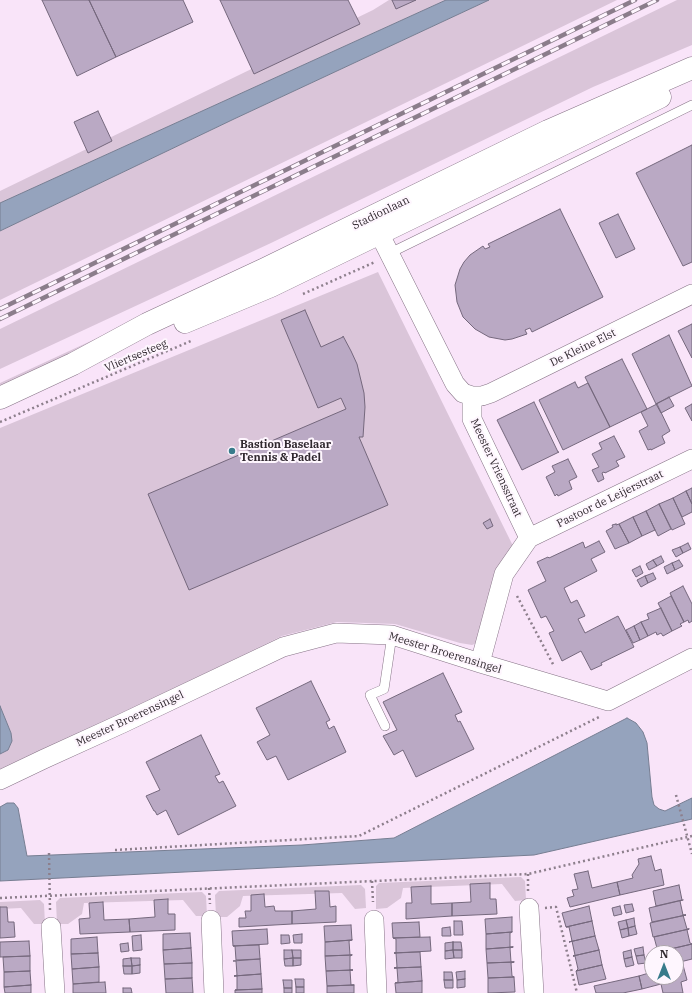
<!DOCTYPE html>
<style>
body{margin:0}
#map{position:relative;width:692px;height:993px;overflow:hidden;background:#f9e4f9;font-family:"IBM Plex Serif",serif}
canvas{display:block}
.north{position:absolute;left:644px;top:945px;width:40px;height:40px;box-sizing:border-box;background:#fef6fe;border:1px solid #aca4ab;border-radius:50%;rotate:0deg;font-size:11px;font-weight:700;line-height:16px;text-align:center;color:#30282f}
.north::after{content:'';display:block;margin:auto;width:14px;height:18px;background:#387b8b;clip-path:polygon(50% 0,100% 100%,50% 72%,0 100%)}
</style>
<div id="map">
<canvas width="692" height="993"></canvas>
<div class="north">N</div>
</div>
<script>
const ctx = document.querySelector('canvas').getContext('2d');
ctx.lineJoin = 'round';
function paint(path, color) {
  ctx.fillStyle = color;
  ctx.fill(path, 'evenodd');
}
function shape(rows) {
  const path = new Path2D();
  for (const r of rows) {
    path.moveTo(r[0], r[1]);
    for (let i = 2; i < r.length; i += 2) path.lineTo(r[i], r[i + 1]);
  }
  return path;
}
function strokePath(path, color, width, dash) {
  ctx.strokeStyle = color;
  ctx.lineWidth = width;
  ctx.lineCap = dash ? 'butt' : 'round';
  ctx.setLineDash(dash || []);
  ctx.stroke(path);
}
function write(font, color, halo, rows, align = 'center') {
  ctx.font = font + ' "IBM Plex Serif",serif';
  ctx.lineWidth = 4;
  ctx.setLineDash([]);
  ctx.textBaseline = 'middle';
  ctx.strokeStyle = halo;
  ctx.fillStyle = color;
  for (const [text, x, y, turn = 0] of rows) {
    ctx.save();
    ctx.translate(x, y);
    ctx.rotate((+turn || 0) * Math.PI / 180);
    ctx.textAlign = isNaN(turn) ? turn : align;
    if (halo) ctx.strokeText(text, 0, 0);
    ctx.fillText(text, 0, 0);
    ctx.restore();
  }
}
paint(shape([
 [389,0,446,0,0,203,0,191,373,10],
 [489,0,617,0,0,300,0,231,234,119],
 [677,0,692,0,692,45,593,87,271,243,0,369,0,329],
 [255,265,0,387,0,383],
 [378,272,513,546,477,643,472,645,460,643,395,624,337,622,282,636,0,773,0,754,8,750,11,733,0,706,0,428],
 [521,877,525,881,526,900,515,901,502,884,403,888,401,898,387,908,376,909,376,886,379,883],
 [361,885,365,889,366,908,355,909,342,893,243,896,240,906,227,917,216,917,215,895,219,891],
 [202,892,206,896,207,916,196,916,183,900,84,903,82,914,68,924,57,924,56,902,60,898],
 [40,900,44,904,45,924,34,924,21,908,0,909,0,902]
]), '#dac5d9');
const water = shape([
 [446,0,489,0,234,119,0,231,0,203,446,0],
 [0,706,11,733,12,741,8,750,0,754,0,706],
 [627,718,636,723,643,732,647,743,652,797,654,805,659,809,665,811,692,798,692,819,534,855,0,881,0,807,7,803,14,803,18,808,27,856,302,845,394,838,627,718]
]);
paint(water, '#95a3bd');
strokePath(water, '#777e92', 1);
const building = shape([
 [42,0,89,0,116,57,77,76,42,0],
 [89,0,183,0,193,22,116,57,89,0],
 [220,0,348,0,360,24,254,74,220,0],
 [392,0,416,0,396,9,392,0],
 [98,111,112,141,88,153,74,122,98,111],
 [692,145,692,262,683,266,636,173,692,145],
 [560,209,603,297,532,332,530,328,525,330,527,334,512,339,505,340,489,337,475,329,463,317,457,302,455,285,460,269,464,262,470,255,483,246,485,249,490,247,488,244,560,209],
 [618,214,635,249,616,258,599,223,618,214],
 [305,310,321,347,343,337,343,336,351,351,357,364,364,393,365,407,363,437,359,437,388,505,189,590,148,494,346,409,341,398,318,408,281,320,305,310],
 [692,324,692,358,678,331,692,324],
 [669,335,692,386,656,404,632,354,669,335],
 [622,359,647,409,610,427,585,377,622,359],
 [575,382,578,388,588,383,610,427,563,450,539,400,575,382],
 [669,397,674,406,661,413,656,404,669,397],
 [534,402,558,452,559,452,522,470,497,420,534,402],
 [657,404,670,431,662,436,665,443,651,450,651,449,648,450,639,431,648,426,641,412,657,404],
 [692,404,692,421,685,408,692,404],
 [614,436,625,457,616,461,619,466,605,473,604,472,602,473,604,479,598,482,592,470,599,467,592,454,602,449,599,443,614,436],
 [568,459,577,477,569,481,572,489,558,496,557,494,555,496,546,477,555,472,552,466,568,459],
 [692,488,692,504,686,491,692,488],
 [686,491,692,504,692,512,682,517,673,498,686,491],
 [673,498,685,524,672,530,659,504,673,498],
 [659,504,671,529,658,536,646,511,659,504],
 [646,511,655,530,642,536,633,517,646,511],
 [633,517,642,536,629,543,619,524,633,517],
 [490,519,493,526,487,529,483,523,490,519],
 [616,524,616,525,619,524,629,543,615,549,606,531,613,527,612,525,616,524],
 [599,541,605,552,591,559,597,571,564,588,571,603,577,600,585,616,578,619,585,633,618,616,634,647,601,663,602,665,591,670,581,651,562,661,549,633,554,631,546,616,541,618,528,590,546,581,537,562,548,557,549,558,583,542,585,548,599,541],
 [688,543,691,549,683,553,680,547,688,543],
 [680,547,683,553,676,557,672,550,680,547],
 [661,556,664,562,657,566,653,560,661,556],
 [653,560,657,566,649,570,646,564,653,560],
 [679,560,683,566,675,570,672,563,679,560],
 [672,563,675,570,667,574,664,567,672,563],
 [640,566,643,573,636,577,632,570,640,566],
 [653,573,656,579,648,583,645,576,653,573],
 [645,576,648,583,641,587,637,580,645,576],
 [683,586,692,604,692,621,689,623,688,620,684,622,670,593,683,586],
 [671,596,684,622,680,624,682,626,672,631,658,603,671,596],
 [661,608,672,631,663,636,661,633,657,635,656,632,648,636,641,622,649,619,647,614,661,608],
 [641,622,648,636,640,640,634,626,641,622],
 [634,626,640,640,633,643,626,630,634,626],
 [443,673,462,712,455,715,458,722,460,721,474,749,416,777,403,750,394,755,383,736,397,730,383,702,443,673],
 [311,681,330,720,326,722,329,729,334,726,346,752,288,780,276,756,267,760,257,742,270,735,256,708,311,681],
 [201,735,220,774,215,776,219,783,223,781,236,806,178,835,166,810,157,815,155,811,154,811,146,796,160,790,146,762,201,735],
 [651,856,655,871,661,869,664,885,620,895,617,882,633,878,632,875,639,864,638,859,651,856],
 [588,871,592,888,617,882,620,895,570,907,567,898,574,896,572,890,578,889,574,874,588,871],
 [490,883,490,899,496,899,497,914,452,916,452,903,471,902,470,884,490,883],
 [679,885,682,900,656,906,653,891,679,885],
 [431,886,431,904,452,903,452,916,406,919,406,903,412,903,411,887,431,886],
 [315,891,329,891,330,907,336,906,336,922,292,924,292,911,316,909,315,891],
 [264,894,265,907,274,906,275,911,292,911,292,924,239,927,239,918,246,918,245,911,251,911,251,895,264,894],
 [168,899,168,914,175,914,175,930,130,932,129,919,155,917,154,900,168,899],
 [683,900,680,901,683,915,686,915,652,922,649,908,683,900],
 [103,902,104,920,129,919,130,932,80,934,79,919,90,918,89,903,103,902],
 [632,904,634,911,626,913,624,905,632,904],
 [589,906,592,921,566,927,562,913,589,906],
 [620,906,622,914,614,916,612,908,620,906],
 [0,907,7,907,8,922,14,922,15,937,0,938,0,907],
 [683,915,687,929,689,929,653,937,650,923,686,915,683,915],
 [512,917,512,932,486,934,485,919,512,917],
 [634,918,635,926,628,928,626,920,634,918],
 [626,920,628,928,620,930,618,922,626,920],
 [454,921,462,921,463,935,454,935,454,921],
 [592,921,595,936,569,942,572,941,569,927,566,927,592,921],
 [419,922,420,937,393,938,392,923,419,922],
 [351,925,352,940,325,942,324,926,351,925],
 [635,926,637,934,629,936,628,928,635,926],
 [450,927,451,936,442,936,442,928,450,927],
 [628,928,629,936,622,938,620,930,628,928],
 [267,929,268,944,233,946,232,931,267,929],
 [689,929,687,930,690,943,692,944,658,952,654,937,689,929],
 [512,932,510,933,510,947,513,947,486,949,486,934,512,932],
 [190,933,191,948,163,950,163,934,190,933],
 [302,934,302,943,294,943,293,935,302,934],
 [141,935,142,950,133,951,132,936,141,935],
 [281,935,289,935,290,943,281,944,281,935],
 [595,936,599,950,573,956,575,955,572,941,569,942,595,936],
 [97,937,98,953,71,954,71,939,97,937],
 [430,937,431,951,394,953,396,953,396,939,393,938,430,937],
 [352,940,349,941,350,955,352,955,325,956,325,942,352,940],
 [29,941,30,956,0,957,0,942,29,941],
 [453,942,453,950,445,951,445,943,453,942],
 [453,942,461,942,462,950,453,950,453,942],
 [128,943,129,951,121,952,120,944,128,943],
 [692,944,692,959,676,963,676,953,667,953,666,950,692,944],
 [259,945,260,959,236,960,235,946,233,946,259,945],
 [513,947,510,948,511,962,514,962,487,963,486,949,513,947],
 [643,947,644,955,636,956,634,949,643,947],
 [191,948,192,963,164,964,163,950,191,948],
 [284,950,292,950,293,958,284,959,284,950],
 [292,950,301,950,301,958,293,958,292,950],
 [453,950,454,958,445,959,445,951,453,950],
 [453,950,462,950,462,958,454,958,453,950],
 [599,950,602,965,576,971,578,969,575,956,573,956,599,950],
 [631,950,632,957,624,959,623,952,631,950],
 [420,952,421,967,394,968,397,967,396,953,394,953,420,952],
 [98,953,99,967,72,969,71,954,98,953],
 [352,955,350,956,350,970,353,970,326,971,325,956,352,955],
 [644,955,646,963,638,964,636,956,644,955],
 [30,956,30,971,4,972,3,957,30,956],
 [632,957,634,965,626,967,624,959,632,957],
 [131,958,132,966,123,966,123,959,131,958],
 [131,958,140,958,140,965,132,966,131,958],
 [293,958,301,958,301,965,293,966,293,958],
 [293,958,293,966,285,966,284,959,293,958],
 [260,959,261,974,234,976,237,975,236,961,233,961,260,959],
 [514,962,511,963,512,976,514,977,488,978,487,963,514,962],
 [192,963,192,978,165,979,164,964,192,963],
 [140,965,140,973,132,974,132,966,140,965],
 [602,965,606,979,579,985,576,971,602,965],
 [683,965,687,980,681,982,683,993,663,993,661,984,642,989,639,976,652,972,652,977,676,977,676,967,683,965],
 [123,966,132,966,132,974,124,974,123,966],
 [99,967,99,982,73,984,72,969,99,967],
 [421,967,422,981,395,983,398,982,397,968,394,968,421,967],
 [350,970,351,985,354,985,327,986,326,971,353,970,350,970],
 [30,971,31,985,4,987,4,972,30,971],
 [465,971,465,979,457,980,456,972,465,971],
 [444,972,452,972,453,980,444,980,444,972],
 [261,974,262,989,235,990,237,990,237,976,234,976,261,974],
 [639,976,642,989,623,993,596,993,594,986,639,976],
 [514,977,515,992,488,993,488,978,514,977],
 [192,978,193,993,166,993,165,979,192,978],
 [295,979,304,979,304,987,296,987,295,979],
 [465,979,465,987,457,988,457,980,465,979],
 [283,980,292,980,292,988,284,988,283,980],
 [444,980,453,980,453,988,445,988,444,980],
 [422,981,422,993,396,993,395,983,422,981],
 [105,982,106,993,73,993,73,984,105,982],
 [31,985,31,993,5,993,4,987,31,985],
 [354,985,354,993,327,993,327,986,354,985],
 [296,987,304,987,304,993,296,993,296,987],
 [123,988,131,988,132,993,123,993,123,988],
 [284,988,292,988,292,993,284,993,284,988],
 [262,989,262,993,235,993,235,990,262,989]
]);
paint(building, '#baa9c4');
strokePath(building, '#75687d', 1);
const lane = shape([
 [390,253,692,105],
 [385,726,370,695,384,689,392,635]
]);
const street = shape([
 [373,221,455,384,463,393,472,396,472,419,529,538],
 [472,396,482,396,491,393,692,294],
 [480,663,504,574,529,538,692,459],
 [0,780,44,759,123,723,283,647,336,633,392,635,480,663,608,701,692,658],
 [529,908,534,993],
 [211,920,214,993],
 [374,920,377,993],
 [51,927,55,993]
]);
const secondary = shape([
 [185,322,271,286,660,97],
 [0,398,73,364,147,324,265,269,548,131,692,68]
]);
strokePath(lane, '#867386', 10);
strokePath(street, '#867386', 20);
strokePath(secondary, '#867386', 23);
strokePath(shape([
 [303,294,375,262],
 [0,422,191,341],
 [517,596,554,666],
 [676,795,692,854],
 [115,850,359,836,599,717],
 [49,853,50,910],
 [528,874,528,891],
 [372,881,373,902],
 [209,888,210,904],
 [0,898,528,874,692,836],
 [545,908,556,907,577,993]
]), '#8d7f8c', 2.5, [2, 3]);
strokePath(lane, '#fff', 9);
strokePath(street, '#fff', 19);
strokePath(secondary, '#fff', 22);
const rail = shape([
 [0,309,635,0],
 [0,319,657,0]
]);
strokePath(rail, '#8b7d8b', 4.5);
strokePath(rail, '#fef6fe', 3, [9]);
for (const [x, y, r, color] of [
 [232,451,4,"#387b8b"]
]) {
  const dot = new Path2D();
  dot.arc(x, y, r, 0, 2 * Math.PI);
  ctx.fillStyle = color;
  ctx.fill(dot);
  strokePath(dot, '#fef6fe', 1.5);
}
write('11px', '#30282f', '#fef6fe', [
 ["Stadionlaan",381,213,-26],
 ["De Kleine Elst",583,348,-26],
 ["Vliertsesteeg",136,356,-23],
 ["Meester Vriensstraat",496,468,65],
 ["Pastoor de Leijerstraat",610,499,-26],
 ["Meester Broerensingel",445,653,17],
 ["Meester Broerensingel",130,719,-25]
]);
write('bold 11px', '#30282f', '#fef6fe', [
 ["Bastion Baselaar",240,445],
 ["Tennis & Padel",240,458]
], 'left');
</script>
